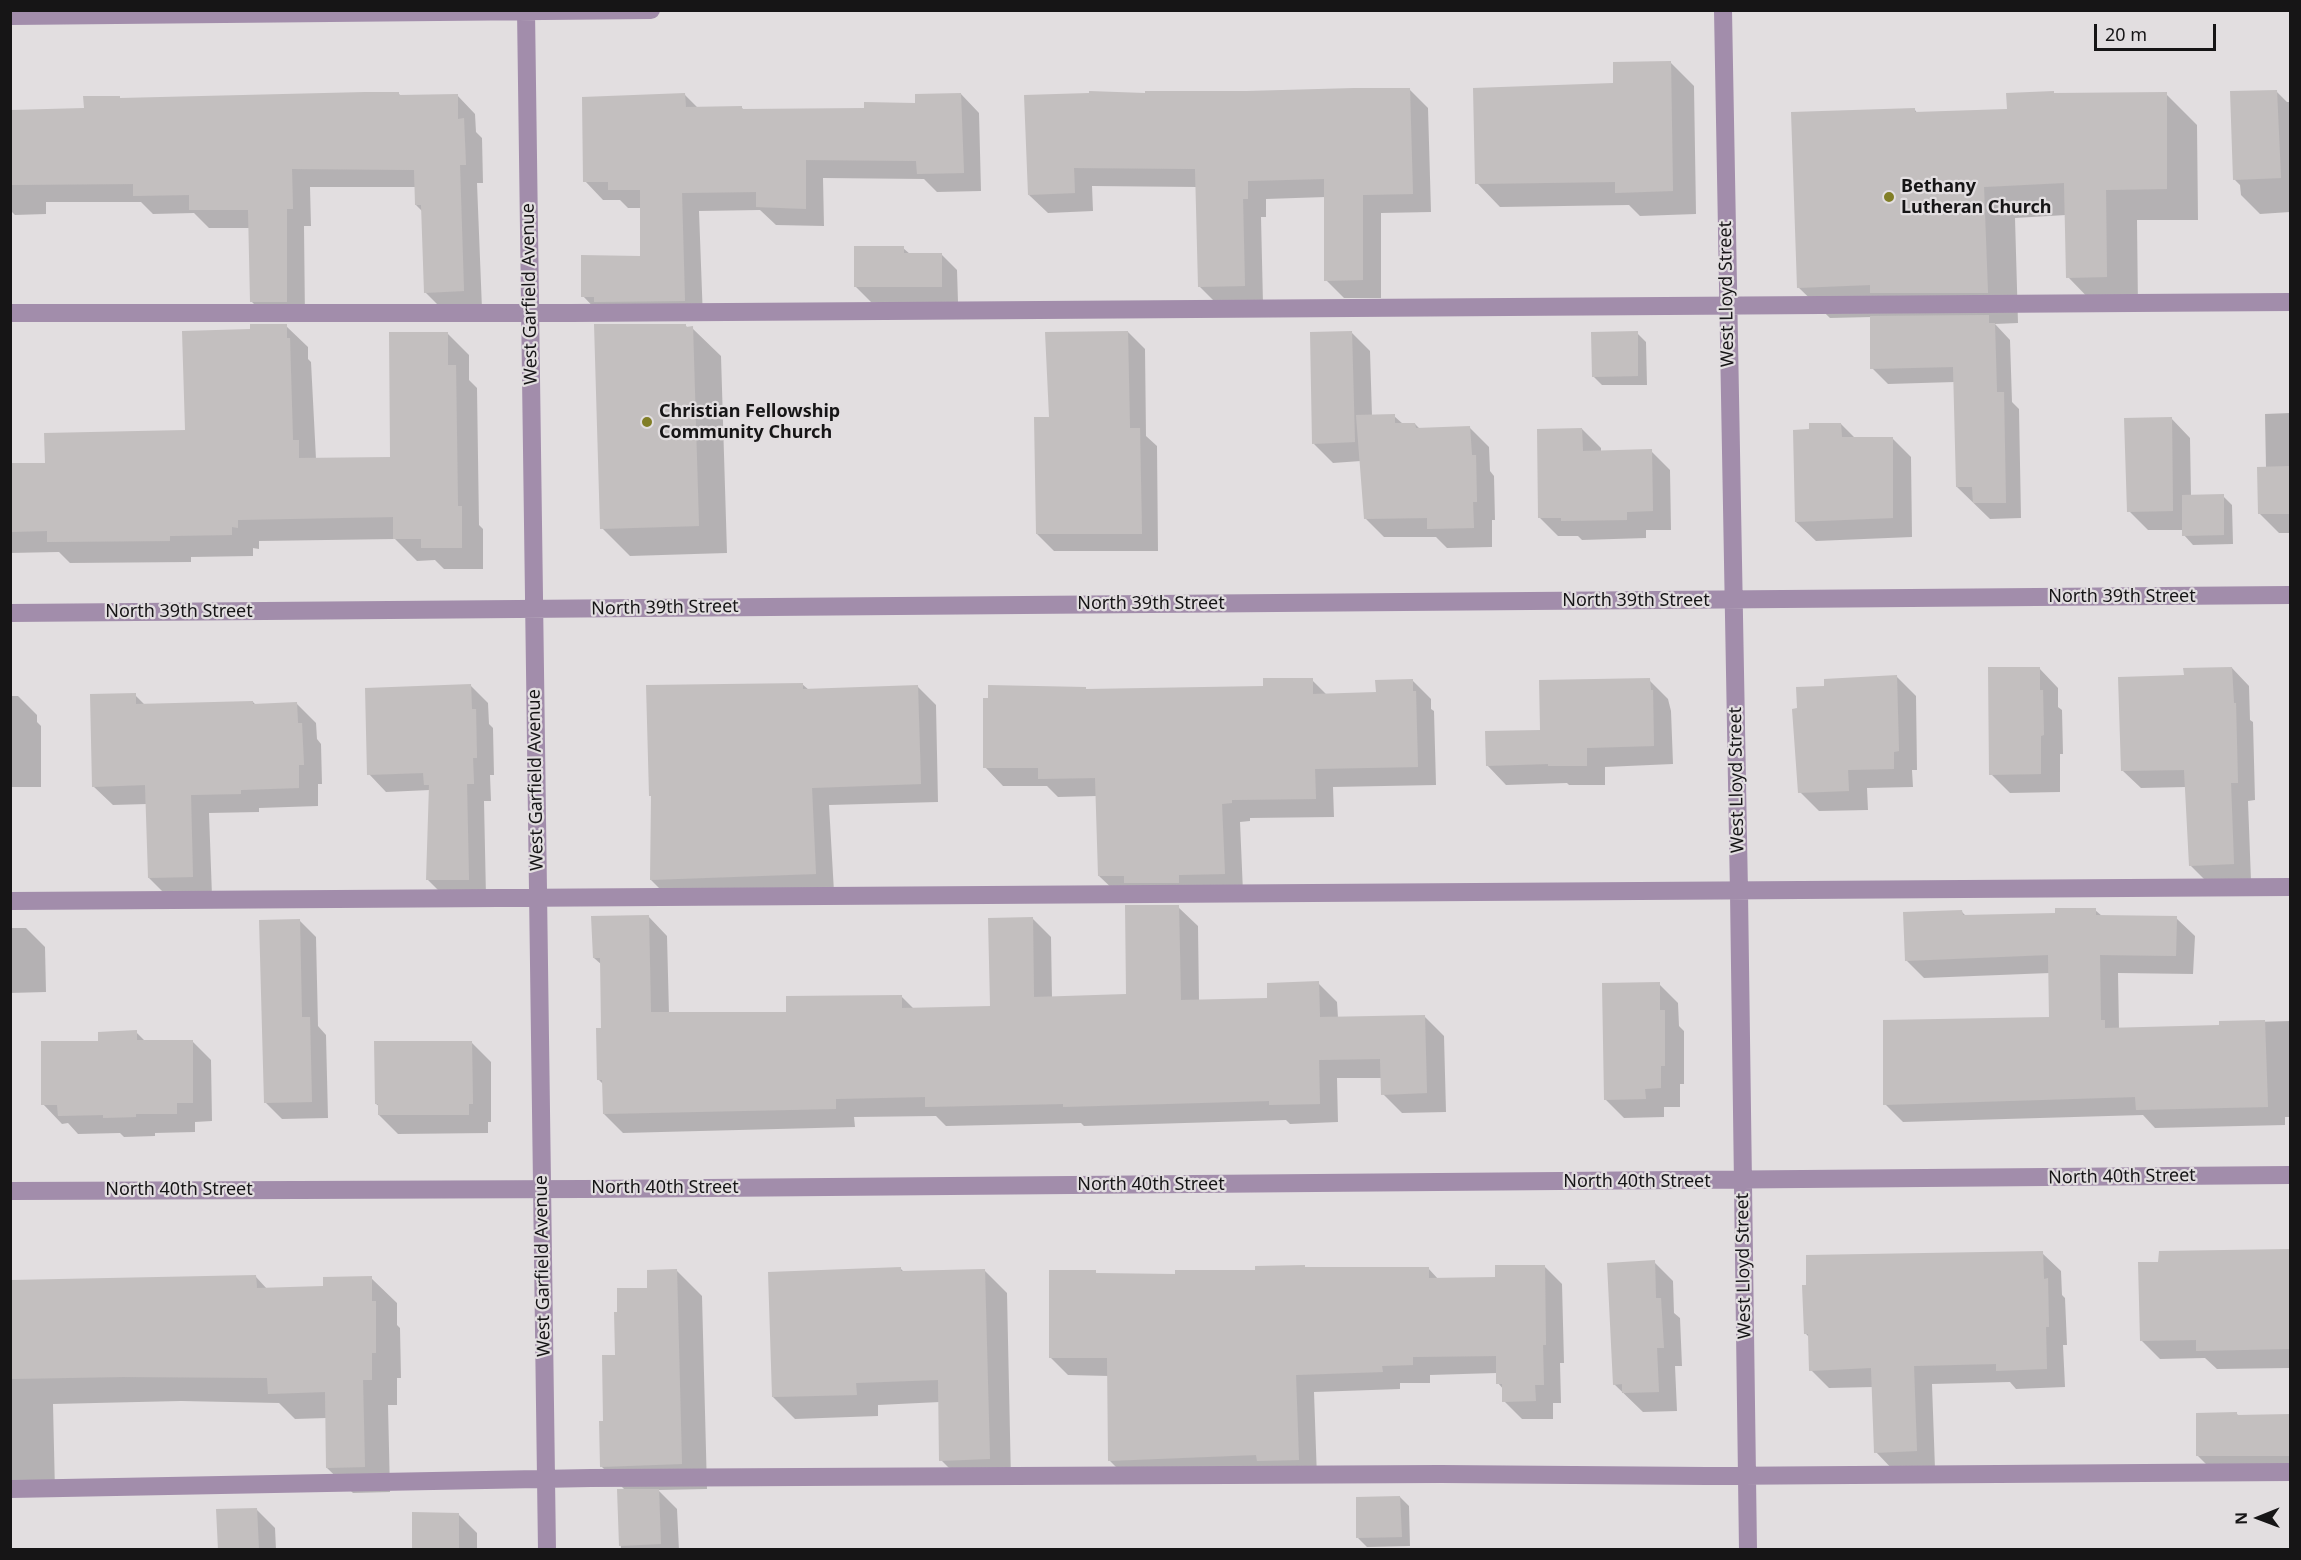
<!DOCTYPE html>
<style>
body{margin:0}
#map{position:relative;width:2301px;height:1560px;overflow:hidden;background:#e2dee0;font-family:"Noto Sans",sans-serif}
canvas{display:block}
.frame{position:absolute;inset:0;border:12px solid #161516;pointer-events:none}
.north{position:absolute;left:2229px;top:1488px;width:60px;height:60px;-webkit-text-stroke:4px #e2dee0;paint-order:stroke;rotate:269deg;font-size:16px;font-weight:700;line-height:24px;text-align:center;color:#161516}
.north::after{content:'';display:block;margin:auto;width:21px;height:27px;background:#161516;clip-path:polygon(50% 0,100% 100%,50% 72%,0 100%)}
.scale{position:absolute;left:2094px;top:24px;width:122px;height:27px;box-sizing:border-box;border:3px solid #161516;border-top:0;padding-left:8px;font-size:18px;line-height:21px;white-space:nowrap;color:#161516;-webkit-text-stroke:4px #e2dee0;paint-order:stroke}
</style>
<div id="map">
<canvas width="2301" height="1560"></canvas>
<div class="frame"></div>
<div class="north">N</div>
<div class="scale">20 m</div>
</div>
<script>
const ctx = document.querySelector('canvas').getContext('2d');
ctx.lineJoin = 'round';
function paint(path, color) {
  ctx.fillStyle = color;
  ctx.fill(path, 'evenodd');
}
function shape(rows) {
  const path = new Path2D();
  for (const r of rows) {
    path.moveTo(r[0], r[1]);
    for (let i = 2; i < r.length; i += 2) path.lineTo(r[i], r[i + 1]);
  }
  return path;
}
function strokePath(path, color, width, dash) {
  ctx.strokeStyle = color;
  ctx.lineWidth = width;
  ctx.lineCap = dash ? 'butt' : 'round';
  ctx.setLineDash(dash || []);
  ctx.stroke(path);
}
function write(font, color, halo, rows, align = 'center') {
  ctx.font = font + ' "Noto Sans",sans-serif';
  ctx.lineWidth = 4.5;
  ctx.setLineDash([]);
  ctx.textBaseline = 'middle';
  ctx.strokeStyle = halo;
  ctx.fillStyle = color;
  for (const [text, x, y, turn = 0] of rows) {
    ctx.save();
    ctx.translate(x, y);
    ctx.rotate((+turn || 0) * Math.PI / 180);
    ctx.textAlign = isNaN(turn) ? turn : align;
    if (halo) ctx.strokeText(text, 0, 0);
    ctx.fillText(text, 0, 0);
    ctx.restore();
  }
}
paint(shape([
 [1670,62,1694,86,1696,214,1640,216,1629,205,1500,207,1477,183,1615,85],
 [1410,90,1428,108,1431,212,1381,213,1381,298,1344,298,1326,280,1326,197,1266,199,1266,217,1261,217,1263,304,1218,305,1200,287,1197,187,1092,186,1093,211,1048,213,1029,195,1147,94],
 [2276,91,2287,102,2290,102,2290,212,2260,214,2241,195,2240,185,2235,180],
 [2053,92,2056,95,2166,94,2197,125,2198,220,2137,220,2138,308,2099,309,2068,277,2066,215,2015,218,2018,323,1995,324,2010,340,2012,402,2019,409,2021,518,1990,519,1957,487,1955,382,1888,384,1872,368,1872,317,1830,318,1798,287,1915,110,1918,114,2008,111],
 [399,94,402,97,457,95,475,114,476,132,482,138,483,183,477,183,482,309,444,311,425,292,422,211,416,205,416,187,310,187,311,226,304,226,305,320,270,320,251,301,250,228,209,228,194,213,153,214,141,202,46,202,46,214,15,215,10,210,10,112,80,110,119,97,121,99],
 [961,94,979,113,981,191,937,192,924,179,823,178,824,226,776,225,760,210,699,211,703,319,601,315,583,296,641,257,641,208,628,208,620,200,603,200,585,181,685,95,698,108,741,107,745,111,865,110,916,104],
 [903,248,910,254,941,254,957,270,958,302,871,302,855,286],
 [685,325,688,328,692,328,721,356,727,553,630,556,602,528],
 [286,326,308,347,308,359,311,362,316,459,392,458,447,333,469,355,469,380,477,388,479,525,483,529,483,569,444,569,435,560,417,561,395,539,259,541,259,549,253,548,253,556,191,557,191,562,70,563,59,552,10,553,10,464,46,464,187,432,252,330],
 [1128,332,1145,349,1146,436,1157,446,1158,551,1054,551,1037,534,1051,418],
 [1351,332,1370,351,1372,416,1394,416,1403,424,1415,424,1420,429,1470,428,1489,447,1490,471,1494,476,1495,520,1492,520,1492,547,1447,548,1436,537,1384,537,1365,518,1361,461,1333,463,1314,444],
 [1637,333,1646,342,1647,385,1602,385,1593,376],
 [2290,413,2290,533,2279,533,2260,514,2266,468,2265,414],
 [2171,418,2190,438,2191,497,2223,496,2232,505,2233,544,2193,545,2184,535,2184,530,2148,530,2129,511],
 [1841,424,1855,438,1892,438,1911,457,1912,537,1816,541,1796,522,1810,431],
 [1582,429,1601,448,1601,452,1651,451,1670,470,1671,530,1646,530,1646,538,1582,540,1578,536,1558,536,1539,517],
 [2039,668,2058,688,2058,707,2062,710,2063,754,2060,754,2060,792,2010,793,1991,774],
 [2232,668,2249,686,2250,720,2253,722,2255,800,2248,801,2251,881,2208,883,2190,865,2186,787,2141,788,2123,771,2185,677],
 [1897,677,1916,696,1917,770,1912,770,1913,787,1867,788,1868,810,1819,811,1800,792,1798,710,1826,688],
 [1312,680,1327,695,1378,694,1413,681,1431,699,1431,709,1434,711,1436,785,1333,787,1334,817,1250,818,1250,821,1240,822,1243,892,1118,894,1099,876,1097,796,1058,797,1047,786,1003,786,985,767,1085,688,1088,691,1264,688],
 [1649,680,1668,699,1671,711,1673,764,1605,767,1605,785,1569,785,1567,783,1506,785,1487,765,1541,732],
 [802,684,809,690,918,687,936,705,938,802,829,805,834,892,669,898,651,880,652,797,650,795],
 [471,686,488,703,489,724,493,728,494,775,490,775,491,801,484,801,486,897,445,897,427,879,430,790,386,792,369,774],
 [135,695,145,705,253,702,256,705,297,704,316,723,317,739,321,744,322,784,318,784,318,806,259,808,259,812,209,813,212,896,168,897,149,878,147,804,113,805,93,786],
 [10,696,18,696,37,715,37,722,41,726,41,787,10,787],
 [1178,907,1198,926,1199,1001,1268,999,1318,983,1337,1002,1338,1018,1425,1017,1444,1036,1446,1112,1402,1113,1383,1094,1382,1078,1337,1078,1338,1122,1290,1124,1286,1120,1084,1126,1081,1123,946,1126,936,1116,854,1117,855,1127,623,1133,604,1114,604,1085,598,1079,603,1030,602,965,594,958,648,916,667,936,669,1014,788,1013,901,996,914,1009,991,1007,1032,918,1051,937,1052,998,1128,995],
 [2095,910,2102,916,2176,918,2195,936,2193,974,2118,973,2119,1029,2220,1026,2220,1023,2290,1021,2290,1117,2285,1117,2285,1125,2155,1128,2143,1115,1903,1122,1885,1104,2051,1019,2050,973,1924,978,1906,960,1962,912,1967,917,2057,914],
 [300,921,316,937,318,1026,326,1035,328,1118,282,1119,266,1103],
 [10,928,26,928,45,947,46,992,10,993],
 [1659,984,1678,1003,1679,1026,1684,1031,1684,1084,1680,1084,1680,1107,1664,1107,1664,1117,1624,1118,1605,1099],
 [136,1032,146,1042,192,1041,211,1060,212,1121,195,1122,195,1132,155,1133,155,1136,124,1137,120,1133,78,1134,68,1123,62,1124,43,1104,99,1043],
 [471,1042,491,1062,491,1122,488,1122,488,1133,398,1134,379,1115,379,1106,376,1104],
 [2290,1251,2290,1368,2217,1369,2205,1358,2160,1359,2141,1340,2160,1263,2160,1253],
 [2042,1253,2061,1271,2062,1295,2065,1298,2067,1345,2063,1345,2065,1387,2016,1389,2010,1382,1932,1384,1935,1469,1894,1471,1876,1452,1874,1387,1829,1388,1811,1370,1809,1337,1805,1333],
 [1654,1262,1673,1281,1674,1313,1680,1318,1682,1366,1675,1366,1677,1411,1643,1412,1614,1384],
 [1544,1266,1562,1284,1564,1363,1560,1363,1561,1403,1553,1403,1553,1419,1522,1419,1504,1401,1504,1390,1498,1383,1497,1373,1430,1375,1430,1383,1400,1383,1400,1389,1314,1392,1317,1478,1128,1479,1110,1461,1109,1376,1068,1375,1050,1357,1095,1272,1099,1275,1176,1275,1428,1268,1439,1280,1496,1279],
 [901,1269,905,1273,985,1271,1007,1293,1011,1481,963,1482,941,1460,940,1402,878,1405,878,1416,795,1419,773,1397],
 [677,1271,702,1296,707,1489,658,1490,677,1509,679,1550,621,1550,619,1491,626,1491,601,1466,604,1422,616,1357,649,1289],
 [256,1277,268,1290,325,1287,371,1278,397,1303,397,1325,400,1328,401,1378,397,1378,397,1405,388,1405,390,1492,353,1493,327,1468,327,1418,295,1419,279,1403,181,1401,53,1404,55,1492,10,1493,10,1281],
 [2236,1413,2239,1416,2290,1415,2290,1464,2207,1465,2197,1455],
 [1400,1497,1409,1506,1410,1546,1367,1547,1358,1538],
 [257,1510,275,1528,276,1550,219,1550],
 [459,1515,477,1533,477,1550,414,1550]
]), '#0003');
paint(shape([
 [1671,61,1673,191,1615,193,1615,182,1475,184,1473,88,1613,83,1613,62],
 [1354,88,1410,88,1413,194,1363,195,1363,280,1324,281,1324,179,1248,181,1248,199,1243,199,1245,286,1198,287,1195,169,1074,168,1075,193,1028,195,1024,95,1089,93,1089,91,1145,93,1145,91,1246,91],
 [2277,90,2281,178,2233,180,2230,91],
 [2054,91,2054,93,2167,92,2167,189,2106,190,2107,277,2066,278,2064,183,1984,187,1988,293,1870,293,1870,285,1797,288,1791,112,1915,108,1915,112,2007,109,2006,93],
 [365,92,399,92,399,95,458,94,458,119,464,118,466,165,460,165,464,291,424,293,421,205,415,205,414,170,292,169,293,209,287,209,287,302,250,302,248,210,189,210,189,195,133,196,133,184,10,185,10,110,84,108,83,96,120,96,120,98],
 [685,93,686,107,742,106,742,109,864,108,864,102,915,103,915,94,961,93,964,173,917,174,916,161,806,160,806,209,756,207,756,192,682,193,685,301,594,302,594,297,581,297,581,255,640,256,640,190,608,190,608,182,583,182,582,97],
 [854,246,904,246,904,253,942,253,942,287,854,287],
 [1989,315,1989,323,1995,323,1997,392,2004,392,2006,503,1973,503,1972,487,1956,487,1953,367,1870,369,1870,316],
 [250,324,287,324,287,338,290,338,293,440,299,440,299,458,390,457,389,332,448,332,448,365,456,365,458,506,462,506,462,548,421,548,421,539,393,539,393,517,238,520,238,528,232,527,232,535,170,536,170,541,47,542,47,531,10,532,10,463,45,463,44,433,185,430,182,331,250,329],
 [594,324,686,324,686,327,693,326,699,526,600,529],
 [1128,331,1130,428,1140,428,1142,534,1036,534,1034,417,1049,417,1045,332],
 [1352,331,1355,442,1312,444,1310,332],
 [1638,331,1638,376,1592,377,1591,332],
 [1395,414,1395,423,1415,423,1416,428,1470,426,1472,455,1476,455,1477,502,1473,502,1474,528,1427,529,1427,518,1364,519,1356,415],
 [2172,417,2173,511,2127,512,2124,418],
 [1809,423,1841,423,1842,437,1893,437,1893,518,1795,522,1793,430,1809,429],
 [1582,428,1583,451,1652,449,1653,511,1627,512,1627,520,1561,521,1561,518,1538,518,1537,429],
 [2290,466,2290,514,2258,514,2257,467],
 [2224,494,2224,535,2182,536,2182,495],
 [1988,667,2040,667,2040,690,2043,690,2044,735,2041,736,2041,774,1989,775],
 [2232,667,2234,703,2236,703,2238,783,2231,783,2234,864,2189,866,2184,770,2121,771,2118,677,2184,675,2183,668],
 [1897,675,1899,751,1894,752,1894,769,1848,770,1849,791,1798,793,1792,709,1797,708,1796,687,1824,686,1824,679],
 [1263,678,1313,678,1313,694,1376,692,1375,680,1413,679,1413,691,1416,691,1418,767,1315,769,1316,799,1232,800,1232,803,1222,804,1225,874,1179,875,1179,883,1124,883,1124,876,1098,876,1095,778,1038,779,1038,768,983,768,983,698,988,698,988,685,1086,687,1086,689,1263,686],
 [1650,678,1651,690,1653,690,1654,746,1587,748,1587,766,1548,766,1548,764,1486,766,1485,731,1540,730,1539,680],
 [803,683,803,689,918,685,921,784,812,788,816,874,650,880,651,796,649,796,646,685],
 [471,684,472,709,476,709,477,758,473,758,474,784,467,784,469,880,426,880,429,785,424,785,423,773,367,775,365,688],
 [136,693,136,704,253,701,253,704,297,702,298,723,302,723,304,765,299,765,299,788,241,790,241,794,191,795,193,877,148,878,145,785,92,787,90,694],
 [1125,905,1179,905,1181,1000,1267,998,1267,983,1319,981,1320,1017,1425,1015,1427,1093,1381,1095,1380,1059,1319,1060,1320,1104,1269,1105,1269,1101,1063,1107,1063,1104,925,1107,925,1097,836,1099,836,1109,603,1114,602,1080,597,1080,596,1028,601,1028,600,958,593,958,591,916,649,915,651,1012,786,1012,786,996,902,995,902,1008,990,1006,988,918,1033,917,1034,997,1126,994],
 [2055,908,2096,908,2096,915,2177,916,2176,956,2100,955,2101,1020,2105,1020,2105,1028,2219,1025,2219,1021,2265,1020,2268,1107,2136,1110,2135,1097,1883,1105,1883,1020,2049,1017,2048,955,1905,961,1903,912,1962,910,1963,915,2055,913],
 [300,919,302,1017,310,1017,312,1102,264,1103,259,920],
 [1660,982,1660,1010,1665,1010,1665,1066,1661,1066,1661,1088,1645,1089,1646,1099,1604,1100,1602,983],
 [137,1030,137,1040,193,1040,193,1103,177,1103,177,1114,136,1114,136,1117,103,1118,103,1115,58,1116,57,1105,41,1105,41,1041,98,1041,98,1032],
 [374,1041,472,1041,473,1104,469,1104,469,1115,378,1115,378,1104,375,1104],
 [2290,1249,2290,1349,2196,1351,2196,1340,2140,1341,2138,1262,2158,1262,2159,1251],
 [2043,1251,2044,1279,2048,1278,2049,1327,2046,1327,2047,1369,1996,1371,1996,1364,1914,1366,1917,1451,1874,1453,1871,1368,1809,1371,1808,1334,1804,1334,1802,1285,1806,1285,1806,1255],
 [1655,1260,1656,1298,1661,1298,1664,1348,1657,1348,1659,1392,1622,1393,1622,1384,1613,1385,1607,1263],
 [1305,1265,1305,1267,1429,1267,1429,1278,1495,1277,1495,1265,1545,1265,1546,1345,1543,1345,1544,1385,1535,1385,1536,1401,1502,1402,1502,1384,1496,1384,1496,1356,1413,1357,1413,1365,1382,1366,1383,1372,1296,1375,1299,1460,1257,1461,1256,1455,1108,1461,1107,1358,1049,1358,1049,1270,1096,1270,1096,1273,1175,1274,1175,1270,1255,1270,1255,1266],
 [901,1267,901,1271,985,1269,990,1459,939,1461,938,1380,856,1383,857,1395,772,1397,768,1272],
 [677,1269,682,1464,600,1467,599,1421,603,1421,602,1355,615,1355,614,1312,617,1312,617,1288,647,1288,647,1270],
 [256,1275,257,1288,323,1286,323,1277,372,1276,372,1301,376,1301,376,1353,372,1353,372,1380,363,1380,365,1467,326,1468,325,1392,268,1394,267,1378,124,1377,10,1379,10,1280],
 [2237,1412,2237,1415,2290,1414,2290,1456,2196,1456,2196,1413],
 [617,1489,659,1489,661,1544,619,1546],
 [1400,1496,1402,1537,1356,1538,1356,1497],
 [257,1508,259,1550,218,1550,216,1509],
 [412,1512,459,1513,459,1550,412,1550]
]), '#c3bfbf');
strokePath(shape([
 [526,10,547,1550],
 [1723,10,1739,892,1748,1550],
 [10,16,651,10],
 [10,313,571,313,2290,302],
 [10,613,2290,595],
 [10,901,2290,887],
 [10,1191,585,1189,2290,1175],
 [10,1489,591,1478,1440,1474,1707,1476,2290,1472]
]), '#a28dab', 18);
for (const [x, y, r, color] of [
 [1889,197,6,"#817e26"],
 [647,422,6,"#817e26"]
]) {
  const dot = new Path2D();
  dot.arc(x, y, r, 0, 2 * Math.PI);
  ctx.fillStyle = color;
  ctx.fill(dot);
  strokePath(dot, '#e2dee0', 2);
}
write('bold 18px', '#161516', '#e2dee0', [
 ["Bethany",1901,187],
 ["Lutheran Church",1901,208],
 ["Christian Fellowship",659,412],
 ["Community Church",659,433]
], 'left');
write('18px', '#161516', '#e2dee0', [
 ["West Garfield Avenue",530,294,-91],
 ["West Lloyd Street",1727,294,-91],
 ["North 39th Street",2122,597],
 ["North 39th Street",1636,601],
 ["North 39th Street",1151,604],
 ["North 39th Street",665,608,-1],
 ["North 39th Street",179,612],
 ["West Garfield Avenue",536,780,-91],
 ["West Lloyd Street",1737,780,-91],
 ["North 40th Street",2122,1177,-1],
 ["North 40th Street",1637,1182],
 ["North 40th Street",1151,1185],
 ["North 40th Street",665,1188],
 ["North 40th Street",179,1190],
 ["West Garfield Avenue",543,1266,-91],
 ["West Lloyd Street",1744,1266,-91]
]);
</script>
